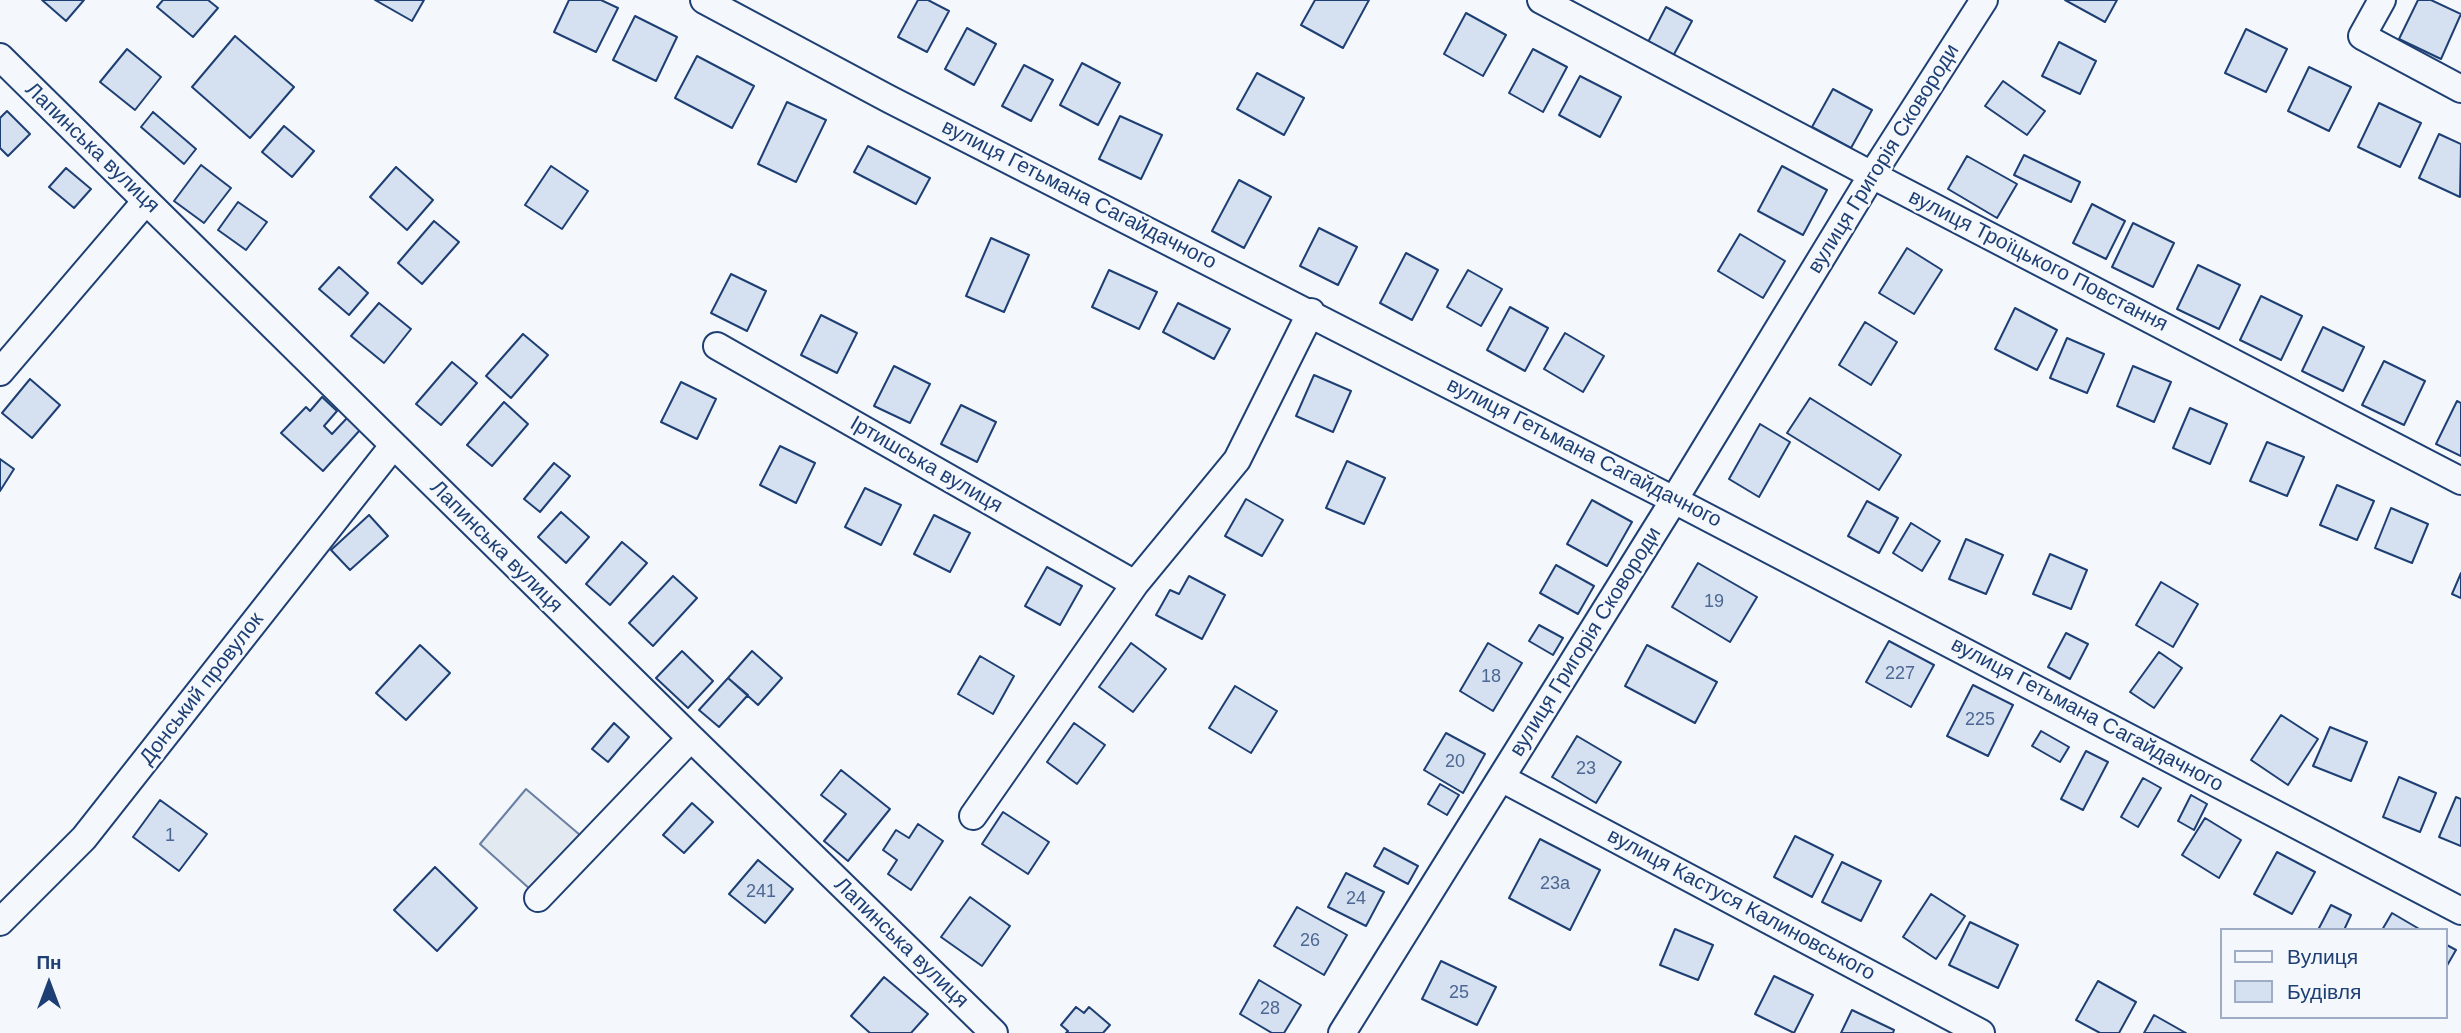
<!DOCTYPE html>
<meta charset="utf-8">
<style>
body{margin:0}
#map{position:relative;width:2461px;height:1033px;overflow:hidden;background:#f4f7fb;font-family:Arial,sans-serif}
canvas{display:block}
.legend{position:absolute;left:2220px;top:928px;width:228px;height:91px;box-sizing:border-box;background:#f4f7fb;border:2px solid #9eadc5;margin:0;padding:9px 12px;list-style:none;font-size:21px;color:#1d3f73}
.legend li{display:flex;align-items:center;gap:14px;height:35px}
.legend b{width:35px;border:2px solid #9eadc5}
.north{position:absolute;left:14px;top:949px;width:70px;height:70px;-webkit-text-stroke:5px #f4f7fb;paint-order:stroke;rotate:0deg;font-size:19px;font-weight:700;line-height:28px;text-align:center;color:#1d3f73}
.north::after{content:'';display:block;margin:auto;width:24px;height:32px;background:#1d3f73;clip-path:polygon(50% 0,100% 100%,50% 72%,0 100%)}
</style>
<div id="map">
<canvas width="2461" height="1033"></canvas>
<ul class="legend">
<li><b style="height:9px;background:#f4f7fb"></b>Вулиця</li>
<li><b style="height:19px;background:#d5e0f0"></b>Будівля</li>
</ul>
<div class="north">Пн</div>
</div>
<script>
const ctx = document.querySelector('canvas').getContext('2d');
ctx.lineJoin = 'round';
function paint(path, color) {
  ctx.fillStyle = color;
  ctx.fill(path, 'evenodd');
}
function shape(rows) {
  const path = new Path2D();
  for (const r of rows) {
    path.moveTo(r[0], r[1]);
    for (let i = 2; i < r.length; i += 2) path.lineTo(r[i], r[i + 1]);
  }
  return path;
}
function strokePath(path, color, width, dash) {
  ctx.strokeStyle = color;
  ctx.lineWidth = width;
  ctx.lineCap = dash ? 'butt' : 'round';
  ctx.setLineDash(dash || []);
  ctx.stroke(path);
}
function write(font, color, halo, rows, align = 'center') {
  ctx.font = font + ' Arial,sans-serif';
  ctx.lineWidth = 5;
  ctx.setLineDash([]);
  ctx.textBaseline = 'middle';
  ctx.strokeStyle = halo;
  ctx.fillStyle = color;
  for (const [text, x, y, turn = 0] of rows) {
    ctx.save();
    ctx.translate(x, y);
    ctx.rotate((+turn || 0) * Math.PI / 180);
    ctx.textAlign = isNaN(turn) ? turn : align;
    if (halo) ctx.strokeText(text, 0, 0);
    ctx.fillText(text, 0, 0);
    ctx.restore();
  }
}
const green = shape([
 [526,789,580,835,531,890,480,844,526,789]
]);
paint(green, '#e3e9f0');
strokePath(green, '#687fa3', 2);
const building = shape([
 [42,0,84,0,66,21,42,0],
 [163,0,208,0,218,8,193,37,157,7,163,0],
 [375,0,424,0,412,21,375,0],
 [569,0,601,0,618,8,596,52,554,32,569,0],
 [918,0,928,0,949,11,927,52,898,37,918,0],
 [1315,0,1369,0,1343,48,1301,25,1315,0],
 [2065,0,2117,0,2105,22,2065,0],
 [2418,0,2431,0,2461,14,2441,59,2399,39,2418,0],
 [1666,7,1692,21,1672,58,1647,44,1666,7],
 [1466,13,1506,35,1483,76,1444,54,1466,13],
 [635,16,677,37,656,81,613,60,635,16],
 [967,28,996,44,974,85,945,69,967,28],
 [2246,29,2287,49,2266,92,2225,73,2246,29],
 [235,36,294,87,250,138,192,87,235,36],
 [2059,42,2096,61,2080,94,2042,76,2059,42],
 [127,49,161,77,135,110,100,82,127,49],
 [1533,49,1567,67,1543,112,1509,93,1533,49],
 [697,56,754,86,732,128,675,98,697,56],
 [1082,63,1120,83,1098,125,1060,105,1082,63],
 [1024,65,1053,80,1031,121,1002,106,1024,65],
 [2309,67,2351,87,2329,131,2288,111,2309,67],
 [1257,73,1304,98,1284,135,1237,109,1257,73],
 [1580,76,1621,97,1600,137,1559,115,1580,76],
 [2003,81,2045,111,2027,135,1985,106,2003,81],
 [1833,89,1872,110,1851,148,1812,127,1833,89],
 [787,102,826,120,796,182,758,164,787,102],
 [2379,103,2421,123,2400,167,2358,147,2379,103],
 [7,111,30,134,8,156,0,148,0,118,7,111],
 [153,112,196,149,184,164,141,127,153,112],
 [1120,116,1162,135,1141,179,1099,159,1120,116],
 [284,126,314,151,292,177,262,152,284,126],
 [2439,134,2461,144,2460,197,2419,178,2439,134],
 [868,146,930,178,916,204,854,172,868,146],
 [2024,155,2080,182,2071,202,2014,175,2024,155],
 [1967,156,2017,184,1997,218,1948,189,1967,156],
 [201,165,231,188,204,223,174,201,201,165],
 [551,166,588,191,562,229,525,205,551,166],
 [1782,166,1827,190,1803,235,1758,211,1782,166],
 [396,167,433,200,407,230,370,197,396,167],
 [66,168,91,189,74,208,49,187,66,168],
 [1239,180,1271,197,1244,248,1212,231,1239,180],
 [238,202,267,222,246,250,218,230,238,202],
 [2092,204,2125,221,2106,259,2073,243,2092,204],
 [434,221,459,242,422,284,398,263,434,221],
 [2133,223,2174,243,2153,287,2112,267,2133,223],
 [1319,228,1357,247,1338,285,1300,266,1319,228],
 [1740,234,1785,261,1763,298,1718,271,1740,234],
 [991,238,1029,255,1004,312,966,296,991,238],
 [1907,248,1942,270,1914,314,1879,293,1907,248],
 [1406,253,1438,270,1412,320,1380,303,1406,253],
 [2198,265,2240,285,2219,329,2177,309,2198,265],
 [339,267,368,293,349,315,319,289,339,267],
 [1109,270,1157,292,1139,329,1092,307,1109,270],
 [1468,270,1502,289,1481,326,1447,307,1468,270],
 [731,274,766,291,747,331,711,313,731,274],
 [2261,296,2302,316,2281,360,2240,340,2261,296],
 [379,303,411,329,384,363,351,336,379,303],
 [1178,303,1230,329,1214,359,1163,332,1178,303],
 [1510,307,1548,328,1525,371,1487,350,1510,307],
 [2015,308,2057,330,2037,370,1995,349,2015,308],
 [821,315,857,333,837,373,801,355,821,315],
 [1865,322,1897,342,1871,385,1839,365,1865,322],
 [2323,327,2364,347,2343,391,2302,371,2323,327],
 [1565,333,1604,356,1583,392,1544,369,1565,333],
 [523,334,548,355,511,398,486,376,523,334],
 [2067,338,2104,354,2087,393,2050,378,2067,338],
 [2384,361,2425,381,2404,425,2362,405,2384,361],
 [452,362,477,383,441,425,416,404,452,362],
 [894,366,930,384,910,423,874,406,894,366],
 [2133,366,2171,382,2154,422,2117,406,2133,366],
 [1314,375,1351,391,1333,432,1296,416,1314,375],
 [30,379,60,405,32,438,2,413,30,379],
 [681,382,716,399,697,439,661,422,681,382],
 [322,397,337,411,324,426,332,434,347,418,360,430,323,471,281,433,306,407,310,411,322,397],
 [1810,398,1901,455,1879,490,1787,433,1810,398],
 [2457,401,2461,403,2461,456,2436,444,2457,401],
 [504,402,528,424,492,466,467,445,504,402],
 [961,405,996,422,977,462,941,444,961,405],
 [2190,408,2227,424,2210,464,2173,448,2190,408],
 [1760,424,1790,442,1759,497,1729,479,1760,424],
 [2267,442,2304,457,2287,496,2250,481,2267,442],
 [780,446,815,463,796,503,760,485,780,446],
 [0,459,14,469,0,491,0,459],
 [1347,461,1385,478,1364,524,1326,508,1347,461],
 [554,463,570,476,540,512,524,499,554,463],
 [2337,485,2374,501,2357,540,2320,525,2337,485],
 [865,488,901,505,881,545,845,527,865,488],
 [1246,499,1283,520,1262,556,1225,536,1246,499],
 [1592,500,1632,522,1607,566,1567,544,1592,500],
 [1867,501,1898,518,1879,553,1848,536,1867,501],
 [2391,508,2428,524,2412,563,2375,548,2391,508],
 [561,512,589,537,566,563,538,537,561,512],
 [369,515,388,536,350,570,331,550,369,515],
 [934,515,970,533,950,572,914,554,934,515],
 [1911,523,1940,541,1922,571,1893,553,1911,523],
 [1966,539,2003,555,1986,594,1949,579,1966,539],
 [622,542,647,563,610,605,586,584,622,542],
 [2050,554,2087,570,2071,609,2033,594,2050,554],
 [1698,563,1757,597,1730,642,1672,607,1698,563],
 [1556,565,1594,586,1578,614,1540,593,1556,565],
 [1047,567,1082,586,1060,625,1025,606,1047,567],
 [2461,573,2461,598,2452,594,2461,573],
 [673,576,697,598,653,646,629,623,673,576],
 [1189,576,1225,595,1202,639,1156,615,1170,590,1179,594,1189,576],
 [2161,582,2198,604,2173,647,2136,625,2161,582],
 [1539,625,1563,638,1553,655,1529,641,1539,625],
 [2066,633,2088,644,2070,679,2048,667,2066,633],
 [1889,641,1934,665,1911,707,1866,682,1889,641],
 [1131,643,1166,669,1133,712,1099,687,1131,643],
 [1488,643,1522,663,1493,711,1460,691,1488,643],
 [420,645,450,673,406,720,376,693,420,645],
 [1647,645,1717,682,1695,723,1625,686,1647,645],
 [682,651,713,681,688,708,656,678,682,651],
 [752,651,782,678,758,705,728,678,752,651],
 [2159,652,2182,668,2154,708,2130,692,2159,652],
 [980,656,1014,676,993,714,958,694,980,656],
 [728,678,748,695,719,727,699,710,728,678],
 [1973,685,2013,705,1988,756,1947,736,1973,685],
 [1235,686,1277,711,1251,753,1209,728,1235,686],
 [2281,715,2318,739,2288,785,2251,760,2281,715],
 [614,723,629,737,608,762,592,749,614,723],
 [1074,723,1105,745,1077,784,1047,762,1074,723],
 [2330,727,2367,742,2351,781,2313,766,2330,727],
 [2041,731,2069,747,2060,762,2032,746,2041,731],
 [1446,733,1485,754,1463,793,1424,770,1446,733],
 [1577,736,1621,762,1596,803,1552,777,1577,736],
 [2086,751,2108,762,2083,810,2061,799,2086,751],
 [841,770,890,809,848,861,824,841,846,814,821,795,841,770],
 [2399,777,2436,793,2420,832,2383,817,2399,777],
 [2143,778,2161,788,2138,827,2121,817,2143,778],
 [1440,784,1459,795,1447,815,1428,804,1440,784],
 [2191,795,2207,804,2194,830,2178,821,2191,795],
 [2456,797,2461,799,2461,846,2439,837,2456,797],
 [160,800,207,834,179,871,133,837,160,800],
 [692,803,713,822,684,853,663,835,692,803],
 [1003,812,1049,842,1028,874,982,844,1003,812],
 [2205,818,2241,840,2219,878,2182,855,2205,818],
 [918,824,943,841,911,890,888,874,897,860,883,850,896,830,909,838,918,824],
 [1795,836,1833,855,1812,897,1774,877,1795,836],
 [1540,839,1600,870,1570,930,1509,898,1540,839],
 [1384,848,1418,866,1408,884,1374,866,1384,848],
 [2277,852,2315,872,2292,914,2254,894,2277,852],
 [758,860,793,889,765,923,729,894,758,860],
 [1842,862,1881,881,1861,921,1822,902,1842,862],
 [435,867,477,908,437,951,394,910,435,867],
 [1346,873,1384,892,1366,926,1328,907,1346,873],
 [1931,894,1965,916,1936,959,1903,937,1931,894],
 [970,897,1010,926,982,966,941,937,970,897],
 [2331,905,2351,915,2344,930,2318,930,2331,905],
 [1297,907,1347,935,1324,975,1274,946,1297,907],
 [2392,913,2421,930,2382,930,2392,913],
 [1970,922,2018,945,1998,988,1949,965,1970,922],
 [1675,929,1713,945,1698,980,1660,965,1675,929],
 [2445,944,2456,950,2445,969,2445,944],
 [1441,961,1496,987,1477,1025,1422,999,1441,961],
 [1774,976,1813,995,1794,1033,1755,1014,1774,976],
 [884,977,928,1014,911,1033,870,1033,851,1016,884,977],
 [1259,980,1301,1005,1284,1033,1272,1033,1240,1014,1259,980],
 [2098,981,2136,1002,2119,1033,2100,1033,2076,1020,2098,981],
 [1076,1007,1084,1013,1089,1007,1110,1025,1103,1033,1066,1033,1068,1031,1061,1025,1076,1007],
 [1852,1010,1894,1030,1893,1033,1841,1033,1852,1010],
 [2154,1015,2186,1033,2144,1033,2154,1015]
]);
paint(building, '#d5e0f0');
strokePath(building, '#1d3f73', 2);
const minor = shape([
 [704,0,889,99,1674,500,2461,911],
 [1541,0,1872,175,2461,481],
 [2382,0,2362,36,2461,89],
 [0,57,691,738,994,1033],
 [717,346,1135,584],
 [0,372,146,201],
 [1501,778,1981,1033],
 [973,816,1135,584,1237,460,1311,312],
 [538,898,691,738],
 [0,922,84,838,393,446],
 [1342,1033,1674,500,1872,175,1984,0]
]);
strokePath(minor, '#1d3f73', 30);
strokePath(minor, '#f4f7fb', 26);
write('18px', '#4b6792', null, [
 ["19",1714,602],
 ["227",1900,674],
 ["18",1491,677],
 ["225",1980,720],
 ["20",1455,762],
 ["23",1586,769],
 ["1",170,836],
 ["23а",1555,884],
 ["241",761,892],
 ["24",1356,899],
 ["26",1310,941],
 ["25",1459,993],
 ["28",1270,1009]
]);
write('21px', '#1d3f73', '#f4f7fb', [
 ["Лапинська вулиця",92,148,44],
 ["вулиця Григорія Сковороди",1884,159,-58],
 ["вулиця Гетьмана Сагайдачного",1079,195,27],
 ["вулиця Троїцького Повстання",2038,261,27],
 ["вулиця Гетьмана Сагайдачного",1584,453,27],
 ["Іртишська вулиця",926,465,30],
 ["Лапинська вулиця",496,547,45],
 ["вулиця Григорія Сковороди",1586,642,-58],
 ["Донський провулок",202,689,-52],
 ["вулиця Гетьмана Сагайдачного",2087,715,28],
 ["вулиця Кастуся Калиновського",1741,905,28],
 ["Лапинська вулиця",901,943,44]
]);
</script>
